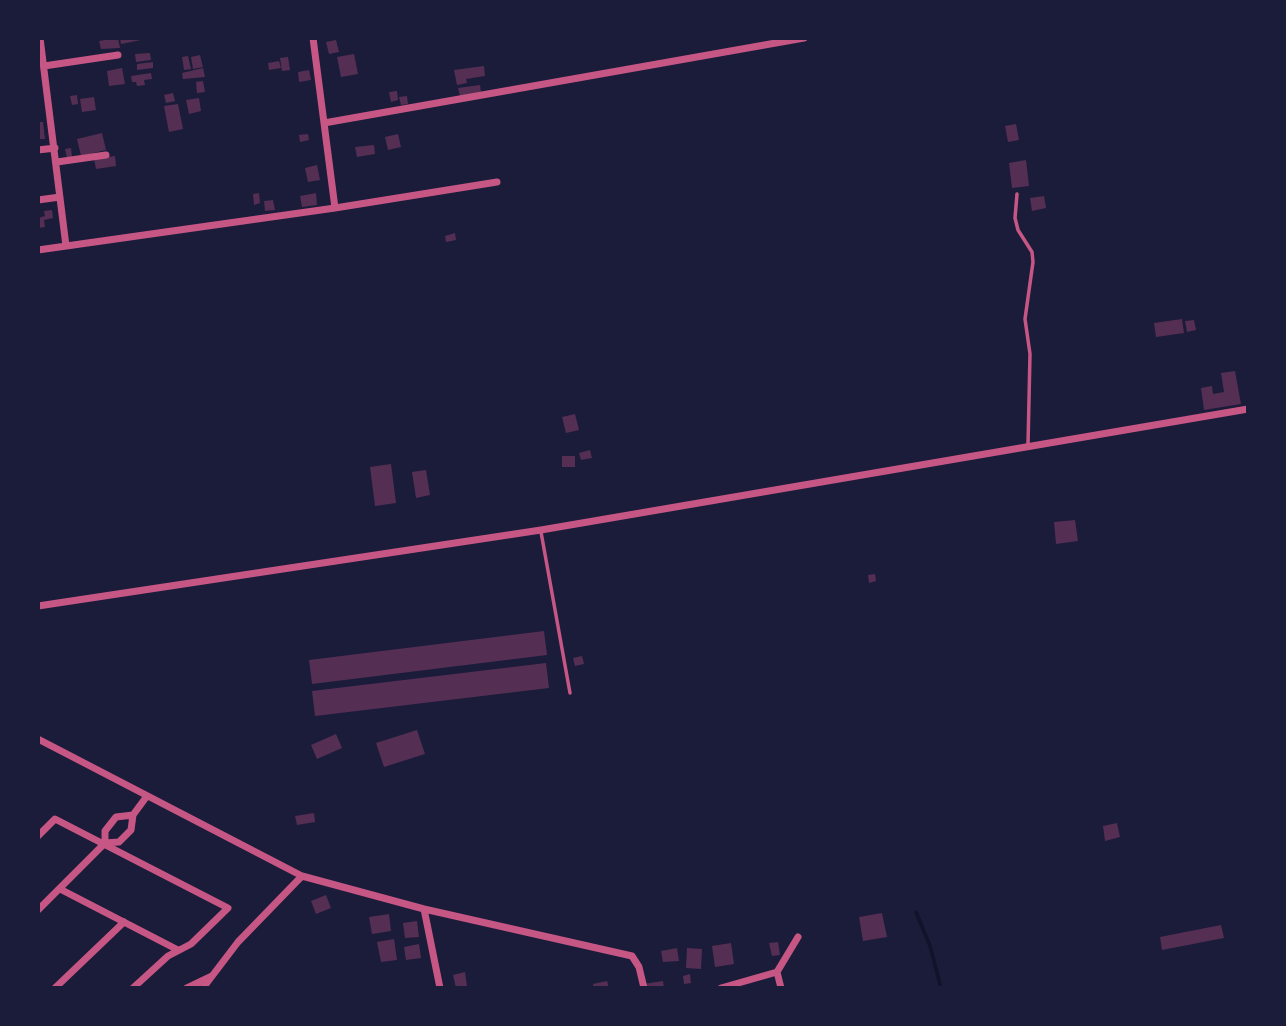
<!DOCTYPE html>
<style>
body{margin:0}
#map{position:relative;width:1286px;height:1026px;overflow:hidden;background:#1b1b3a;font-family:Mulish,sans-serif}
canvas{display:block}
.frame{position:absolute;inset:0;border:40px solid #1b1b3a;pointer-events:none}
</style>
<div id="map">
<canvas width="1286" height="1026"></canvas>
<div class="frame"></div>
</div>
<script>
const ctx = document.querySelector('canvas').getContext('2d');
ctx.lineJoin = 'round';
function shape(rows) {
  const path = new Path2D();
  for (const r of rows) {
    path.moveTo(r[0], r[1]);
    for (let i = 2; i < r.length; i += 2) path.lineTo(r[i], r[i + 1]);
  }
  return path;
}
function strokePath(path, color, width, dash) {
  ctx.strokeStyle = color;
  ctx.lineWidth = width;
  ctx.lineCap = dash ? 'butt' : 'round';
  ctx.setLineDash(dash || []);
  ctx.stroke(path);
}
function paint(path, color) {
  ctx.fillStyle = color;
  ctx.fill(path, 'evenodd');
}
strokePath(shape([
 [916,912,930,946,941,988]
]), '#12122b', 3.5);
paint(shape([
 [118,38,120,48,101,49,99,41],
 [120,38,141,38,141,40,121,44],
 [336,40,339,52,329,54,326,42],
 [150,53,151,60,136,62,135,54],
 [354,54,358,74,341,77,337,57],
 [200,55,203,67,193,69,191,57],
 [188,56,191,69,184,70,182,57],
 [288,57,290,70,282,71,280,58],
 [279,61,281,68,269,70,268,63],
 [153,62,153,68,137,70,137,64],
 [484,66,485,76,466,79,467,83,457,85,454,70],
 [122,68,125,84,109,86,107,71],
 [203,68,205,77,183,79,182,73],
 [309,70,311,80,299,82,298,72],
 [151,73,152,79,144,80,145,85,137,86,136,82,132,82,131,76],
 [203,81,205,92,197,93,196,82],
 [480,85,481,92,460,96,458,88],
 [397,91,398,100,391,102,389,92],
 [173,93,175,101,166,103,164,95],
 [77,95,78,104,72,105,70,96],
 [407,96,408,104,401,105,399,97],
 [94,97,96,110,82,112,80,99],
 [199,98,201,111,189,114,186,100],
 [178,104,183,129,169,132,164,106],
 [38,122,43,122,45,139,38,139],
 [1016,124,1019,140,1008,142,1005,126],
 [102,133,106,150,81,156,77,139],
 [308,134,309,140,300,142,299,135],
 [398,134,401,147,388,150,385,137],
 [374,145,375,154,357,157,355,147],
 [71,148,72,157,67,158,65,149],
 [115,156,116,166,96,169,94,159],
 [1026,160,1029,186,1012,188,1009,163],
 [317,165,320,180,308,182,305,168],
 [259,193,260,203,254,205,253,194],
 [316,193,317,205,302,207,300,196],
 [1044,196,1046,208,1032,211,1030,198],
 [273,200,275,210,265,211,264,201],
 [52,210,53,218,44,220,45,227,38,228,38,218,45,216,44,211],
 [455,233,456,240,446,242,445,236],
 [1182,319,1184,333,1156,337,1154,323],
 [1194,320,1196,330,1187,332,1185,321],
 [1235,371,1241,404,1204,410,1201,388,1212,386,1213,394,1224,392,1221,373],
 [575,414,579,430,566,433,562,417],
 [590,450,592,458,581,460,579,453],
 [562,456,575,456,575,467,562,467],
 [391,464,396,503,375,506,370,467],
 [426,470,430,495,416,498,412,472],
 [1075,520,1078,541,1056,544,1054,522],
 [875,574,876,581,869,583,868,575],
 [544,631,547,655,312,684,309,660],
 [582,656,584,664,575,666,573,658],
 [546,663,549,688,315,716,312,691],
 [417,730,425,754,384,767,376,743],
 [336,734,342,748,317,759,311,745],
 [314,813,315,822,297,825,295,816],
 [1117,823,1120,837,1105,841,1103,826],
 [326,895,331,908,316,914,311,901],
 [882,913,887,937,863,941,859,917],
 [389,914,391,931,372,934,369,917],
 [417,921,419,937,405,938,403,923],
 [1221,925,1224,938,1162,950,1160,937],
 [394,939,397,960,381,962,377,942],
 [778,942,780,955,772,956,769,943],
 [731,943,734,964,715,967,712,946],
 [419,944,421,958,406,960,404,947],
 [677,948,679,961,663,962,661,951],
 [687,948,702,949,701,969,686,968],
 [465,972,467,986,456,988,453,975],
 [690,974,691,983,684,984,683,976],
 [607,981,609,988,594,988,593,984],
 [663,981,664,988,645,988,644,984]
]), '#542f53');
strokePath(shape([
 [1017,194,1015,218,1018,230,1032,252,1033,262,1025,319,1030,354,1028,445],
 [541,532,570,693]
]), '#c65784', 3.5);
strokePath(shape([
 [40,38,66,246],
 [313,38,335,208],
 [44,66,118,55],
 [324,123,804,38],
 [38,150,55,148],
 [57,162,106,155],
 [38,200,60,197],
 [38,250,335,208,497,182],
 [38,606,541,530,1248,409],
 [38,739,302,876,424,909,632,956,639,967,644,988],
 [38,836,55,819,228,908,191,944,168,956,133,988],
 [105,843,105,831,116,817,133,815],
 [60,889,178,950],
 [424,909,440,988],
 [38,910,105,843,119,842,131,830,133,815,147,796],
 [55,988,124,922],
 [187,988,212,976],
 [203,988,238,942,302,876],
 [721,988,777,972],
 [781,988,777,972,798,937]
]), '#c65784', 7);
</script>
